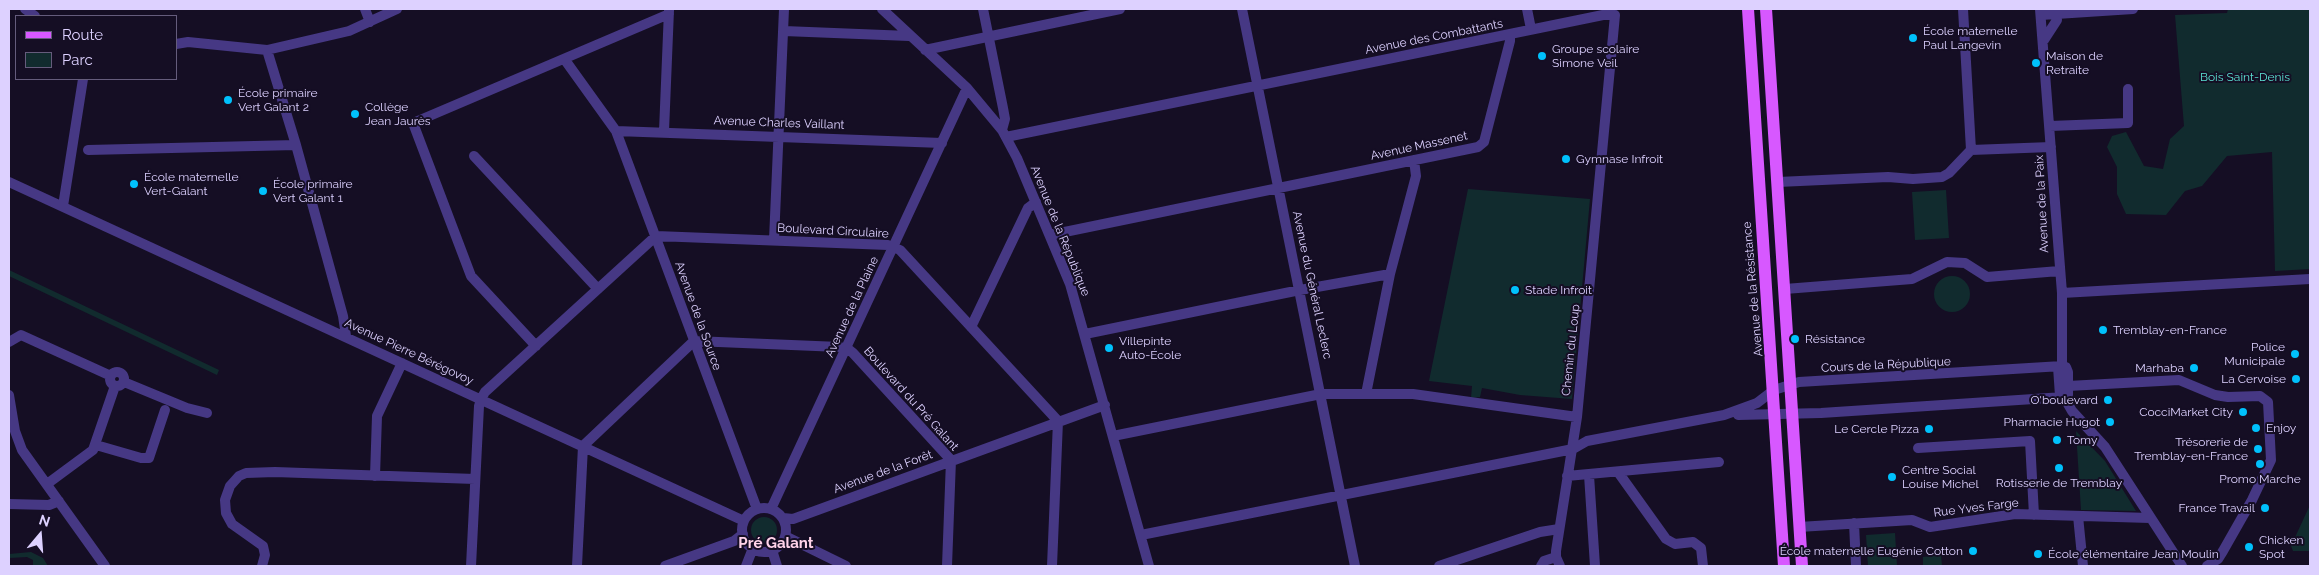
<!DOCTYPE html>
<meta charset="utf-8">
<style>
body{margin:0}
#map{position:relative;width:2319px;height:575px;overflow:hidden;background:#150e24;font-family:Raleway,sans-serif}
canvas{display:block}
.frame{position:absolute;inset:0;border:10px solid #ddd1ff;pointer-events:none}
.legend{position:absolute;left:15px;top:15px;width:162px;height:65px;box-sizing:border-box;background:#150e24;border:1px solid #655c7c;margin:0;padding:6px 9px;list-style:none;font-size:15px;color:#ddd1ff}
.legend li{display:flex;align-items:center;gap:10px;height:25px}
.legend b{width:25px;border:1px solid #655c7c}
.north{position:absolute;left:15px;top:510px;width:50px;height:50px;-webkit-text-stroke:4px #150e24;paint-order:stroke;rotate:18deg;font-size:14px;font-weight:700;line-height:20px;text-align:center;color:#ddd1ff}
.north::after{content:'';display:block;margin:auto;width:18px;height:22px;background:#ddd1ff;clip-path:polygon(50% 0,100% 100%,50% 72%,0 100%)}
</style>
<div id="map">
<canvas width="2319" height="575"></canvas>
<div class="frame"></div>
<ul class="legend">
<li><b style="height:6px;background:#d758ff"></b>Route</li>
<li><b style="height:14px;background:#112b2e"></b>Parc</li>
</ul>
<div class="north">N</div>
</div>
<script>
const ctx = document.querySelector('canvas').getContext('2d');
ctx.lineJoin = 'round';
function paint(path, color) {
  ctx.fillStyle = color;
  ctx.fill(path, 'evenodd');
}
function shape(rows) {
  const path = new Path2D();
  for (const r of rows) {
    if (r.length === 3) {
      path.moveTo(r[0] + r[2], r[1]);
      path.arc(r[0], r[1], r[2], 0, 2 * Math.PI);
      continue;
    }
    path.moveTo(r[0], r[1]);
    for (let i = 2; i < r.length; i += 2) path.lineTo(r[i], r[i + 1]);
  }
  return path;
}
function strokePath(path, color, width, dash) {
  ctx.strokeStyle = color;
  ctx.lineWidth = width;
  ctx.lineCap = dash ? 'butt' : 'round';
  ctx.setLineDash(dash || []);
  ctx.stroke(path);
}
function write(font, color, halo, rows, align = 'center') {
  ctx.font = font + ' Raleway,sans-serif';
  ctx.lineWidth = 4;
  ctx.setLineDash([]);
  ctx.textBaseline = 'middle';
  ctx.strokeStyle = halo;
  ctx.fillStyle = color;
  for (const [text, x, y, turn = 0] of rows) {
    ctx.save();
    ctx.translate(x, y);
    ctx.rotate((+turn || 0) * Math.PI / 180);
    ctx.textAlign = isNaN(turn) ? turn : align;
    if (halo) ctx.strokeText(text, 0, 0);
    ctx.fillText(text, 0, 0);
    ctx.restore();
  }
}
paint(shape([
 [2228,9,2310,9,2310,269,2275,271,2272,152,2227,156,2202,186,2185,191,2166,215,2126,214,2117,194,2117,167,2107,147,2112,136,2126,132,2144,166,2163,169,2170,139,2184,126,2175,15,2227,13],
 [1468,189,1590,199,1572,399,1520,395,1482,388,1480,397,1471,398,1472,386,1429,381],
 [1946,190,1949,238,1915,240,1912,192],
 [9,270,219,370,217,375,9,276],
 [1952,294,18],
 [2076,431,2105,461,2136,511,2081,510],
 [2310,505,2310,551,2293,551,2291,546],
 [764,530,13],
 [1895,533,1897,566,1868,566,1866,535],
 [31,552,43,558,48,566,33,566,33,560,27,557,9,558,9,554],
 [1941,555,1942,566,1923,566,1923,557]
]), '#112b2e');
strokePath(shape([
 [25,9,35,16],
 [365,9,370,22],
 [882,9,967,88,1002,130,1017,158,1070,284,1149,566],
 [983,9,1003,108,1005,119,1002,130],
 [1242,9,1355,566],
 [1527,9,1531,29],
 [1963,9,1971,150],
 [2040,9,2062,293,2062,366],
 [2041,15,2133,9],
 [784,31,909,36],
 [2044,40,2057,20,2056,9],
 [176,44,188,42,267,50,349,31,397,9],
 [267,50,296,145,343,316,346,336],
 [925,50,1120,9],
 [565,60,616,131,757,509],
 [2050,126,2128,123,2128,89],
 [616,131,942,143],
 [664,131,669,10],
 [1006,137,1603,15,1615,15,1577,417,1556,551,1556,557,1560,566],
 [88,150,296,145],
 [474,156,598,289],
 [9,182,744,521],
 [1778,182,1888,177,1913,179,1942,177,1949,173,1971,150,2051,147],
 [63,206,83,79],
 [1050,235,1478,147,1484,142,1510,41,1510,34],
 [774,240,784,9],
 [1785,289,1912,279,1947,262,1965,263,1987,277,2059,271],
 [2062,293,2310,279],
 [971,327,1028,208,1036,202],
 [1085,334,1300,290,1390,274],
 [9,342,21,335,111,376],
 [536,346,471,276,413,123,669,14],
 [2058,367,2060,396],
 [117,379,7],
 [124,382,187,408,207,413],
 [2068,386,2179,380,2215,395,2228,397,2260,396,2268,402,2271,460,2252,500,2223,551,2218,559,2207,566],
 [1366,394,1390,274,1416,176,1414,160],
 [9,395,15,431,22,450,105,566],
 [2064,397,2072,411,2105,447,2182,566],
 [1738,415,1821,413,2064,397,2068,395,2068,372,2066,367,2062,366],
 [1113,436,1321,394,1413,394,1577,417],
 [96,445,141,458,149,458,165,410],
 [1918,448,2030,441,2034,515],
 [1618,472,1666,539,1675,544,1693,542,1701,548,1703,566],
 [1589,475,1595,566],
 [375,476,377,416,402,363],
 [1567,476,1719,462],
 [47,484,93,450,115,386],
 [9,504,49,505,59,501],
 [764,530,22],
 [771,509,967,88],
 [2078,516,2083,566],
 [783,518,793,519,1105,405],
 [1854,523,1856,566],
 [1799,527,1912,520,1930,527,2015,514,2150,518],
 [1141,535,1573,449,1587,441,1724,415,1757,403,1774,390,1799,382,2062,366],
 [785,536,846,566],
 [772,550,777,566],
 [262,566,265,555,263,546,232,524,226,513,225,500,230,486,239,476,246,473,275,472,475,479],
 [471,566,479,406,481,399,485,392,656,236,888,245,900,250,1058,421,1052,566],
 [577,566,583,446,694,341,840,347,848,349,853,353,951,460,947,566],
 [665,566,734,541,743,534],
 [746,566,753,548],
 [1439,566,1540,532,1559,529],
 [1541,566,1544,561,1556,557]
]), '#463884', 10);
strokePath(shape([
 [1748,9,1784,566],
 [1766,9,1802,566]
]), '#d758ff', 12);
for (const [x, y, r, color] of [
 [1913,38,5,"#00c1fc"],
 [1542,56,5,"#00c1fc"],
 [2036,63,5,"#00c1fc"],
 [228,100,5,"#00c1fc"],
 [355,114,5,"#00c1fc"],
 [1566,159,5,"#00c1fc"],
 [134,184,5,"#00c1fc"],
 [263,191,5,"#00c1fc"],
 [1515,290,5,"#00c1fc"],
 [2103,330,5,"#00c1fc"],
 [1795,339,5,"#00c1fc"],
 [1109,348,5,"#00c1fc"],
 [2295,354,5,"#00c1fc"],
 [2194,368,5,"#00c1fc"],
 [2296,379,5,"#00c1fc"],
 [2108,400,5,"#00c1fc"],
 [2243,412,5,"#00c1fc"],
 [2110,422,5,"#00c1fc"],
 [2256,428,5,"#00c1fc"],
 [1929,429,5,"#00c1fc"],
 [2057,440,5,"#00c1fc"],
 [2258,449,5,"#00c1fc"],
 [2260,464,5,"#00c1fc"],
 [2059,468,5,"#00c1fc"],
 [1892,477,5,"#00c1fc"],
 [2265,508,5,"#00c1fc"],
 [2249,547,5,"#00c1fc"],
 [1973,551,5,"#00c1fc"],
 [2038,554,5,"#00c1fc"]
]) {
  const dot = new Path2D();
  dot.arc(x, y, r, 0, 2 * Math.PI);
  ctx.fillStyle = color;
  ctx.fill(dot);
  strokePath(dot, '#150e24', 2);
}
write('12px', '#ddd1ff', '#150e24', [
 ["École maternelle",1923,31],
 ["Paul Langevin",1923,45],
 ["Groupe scolaire",1552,49],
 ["Simone Veil",1552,63],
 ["Maison de",2046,56],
 ["Retraite",2046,70],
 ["École primaire",238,93],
 ["Vert Galant 2",238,107],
 ["Collège",365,107],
 ["Jean Jaurès",365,121],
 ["Gymnase Infroit",1576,159],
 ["École maternelle",144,177],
 ["Vert-Galant",144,191],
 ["École primaire",273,184],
 ["Vert Galant 1",273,198],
 ["Stade Infroit",1525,290],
 ["Tremblay-en-France",2113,330],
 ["Résistance",1805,339],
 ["Villepinte",1119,341],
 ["Auto-École",1119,355],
 ["Police",2285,347,"right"],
 ["Municipale",2285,361,"right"],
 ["Marhaba",2184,368,"right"],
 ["La Cervoise",2286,379,"right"],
 ["O'boulevard",2098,400,"right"],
 ["CocciMarket City",2233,412,"right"],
 ["Pharmacie Hugot",2100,422,"right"],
 ["Enjoy",2266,428],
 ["Le Cercle Pizza",1919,429,"right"],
 ["Tomy",2067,440],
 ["Trésorerie de",2248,442,"right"],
 ["Tremblay-en-France",2248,456,"right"],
 ["Centre Social",1902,470],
 ["Louise Michel",1902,484],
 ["Promo Marche",2260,479,"center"],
 ["Rotisserie de Tremblay",2059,483,"center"],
 ["France Travail",2255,508,"right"],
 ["Chicken",2259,540],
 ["Spot",2259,554],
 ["École maternelle Eugénie Cotton",1963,551,"right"],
 ["École élémentaire Jean Moulin",2048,554]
], 'left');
write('12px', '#ddd1ff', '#150e24', [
 ["Avenue des Combattants",1434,37,-11],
 ["Avenue Charles Vaillant",779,123,2],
 ["Avenue Massenet",1419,146,-12],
 ["Avenue de la Paix",2042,204,-93],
 ["Boulevard Circulaire",833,231,3],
 ["Avenue de la République",1060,231,68],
 ["Avenue du Général Leclerc",1312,285,78],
 ["Avenue de la Résistance",1753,289,-95],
 ["Avenue de la Plaine",852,307,-65],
 ["Avenue de la Source",698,316,70],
 ["Chemin du Loup",1571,350,-84],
 ["Avenue Pierre Bérégovoy",409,352,25],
 ["Cours de la République",1886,365,-3],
 ["Boulevard du Pré Galant",911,399,48],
 ["Avenue de la Forêt",883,472,-20],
 ["Rue Yves Farge",1976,508,-7]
]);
write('12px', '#5be1d2', '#150e24', [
 ["Bois Saint-Denis",2245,77]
]);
write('bold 15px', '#ffd3e9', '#150e24', [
 ["Pré Galant",776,543]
]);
</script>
